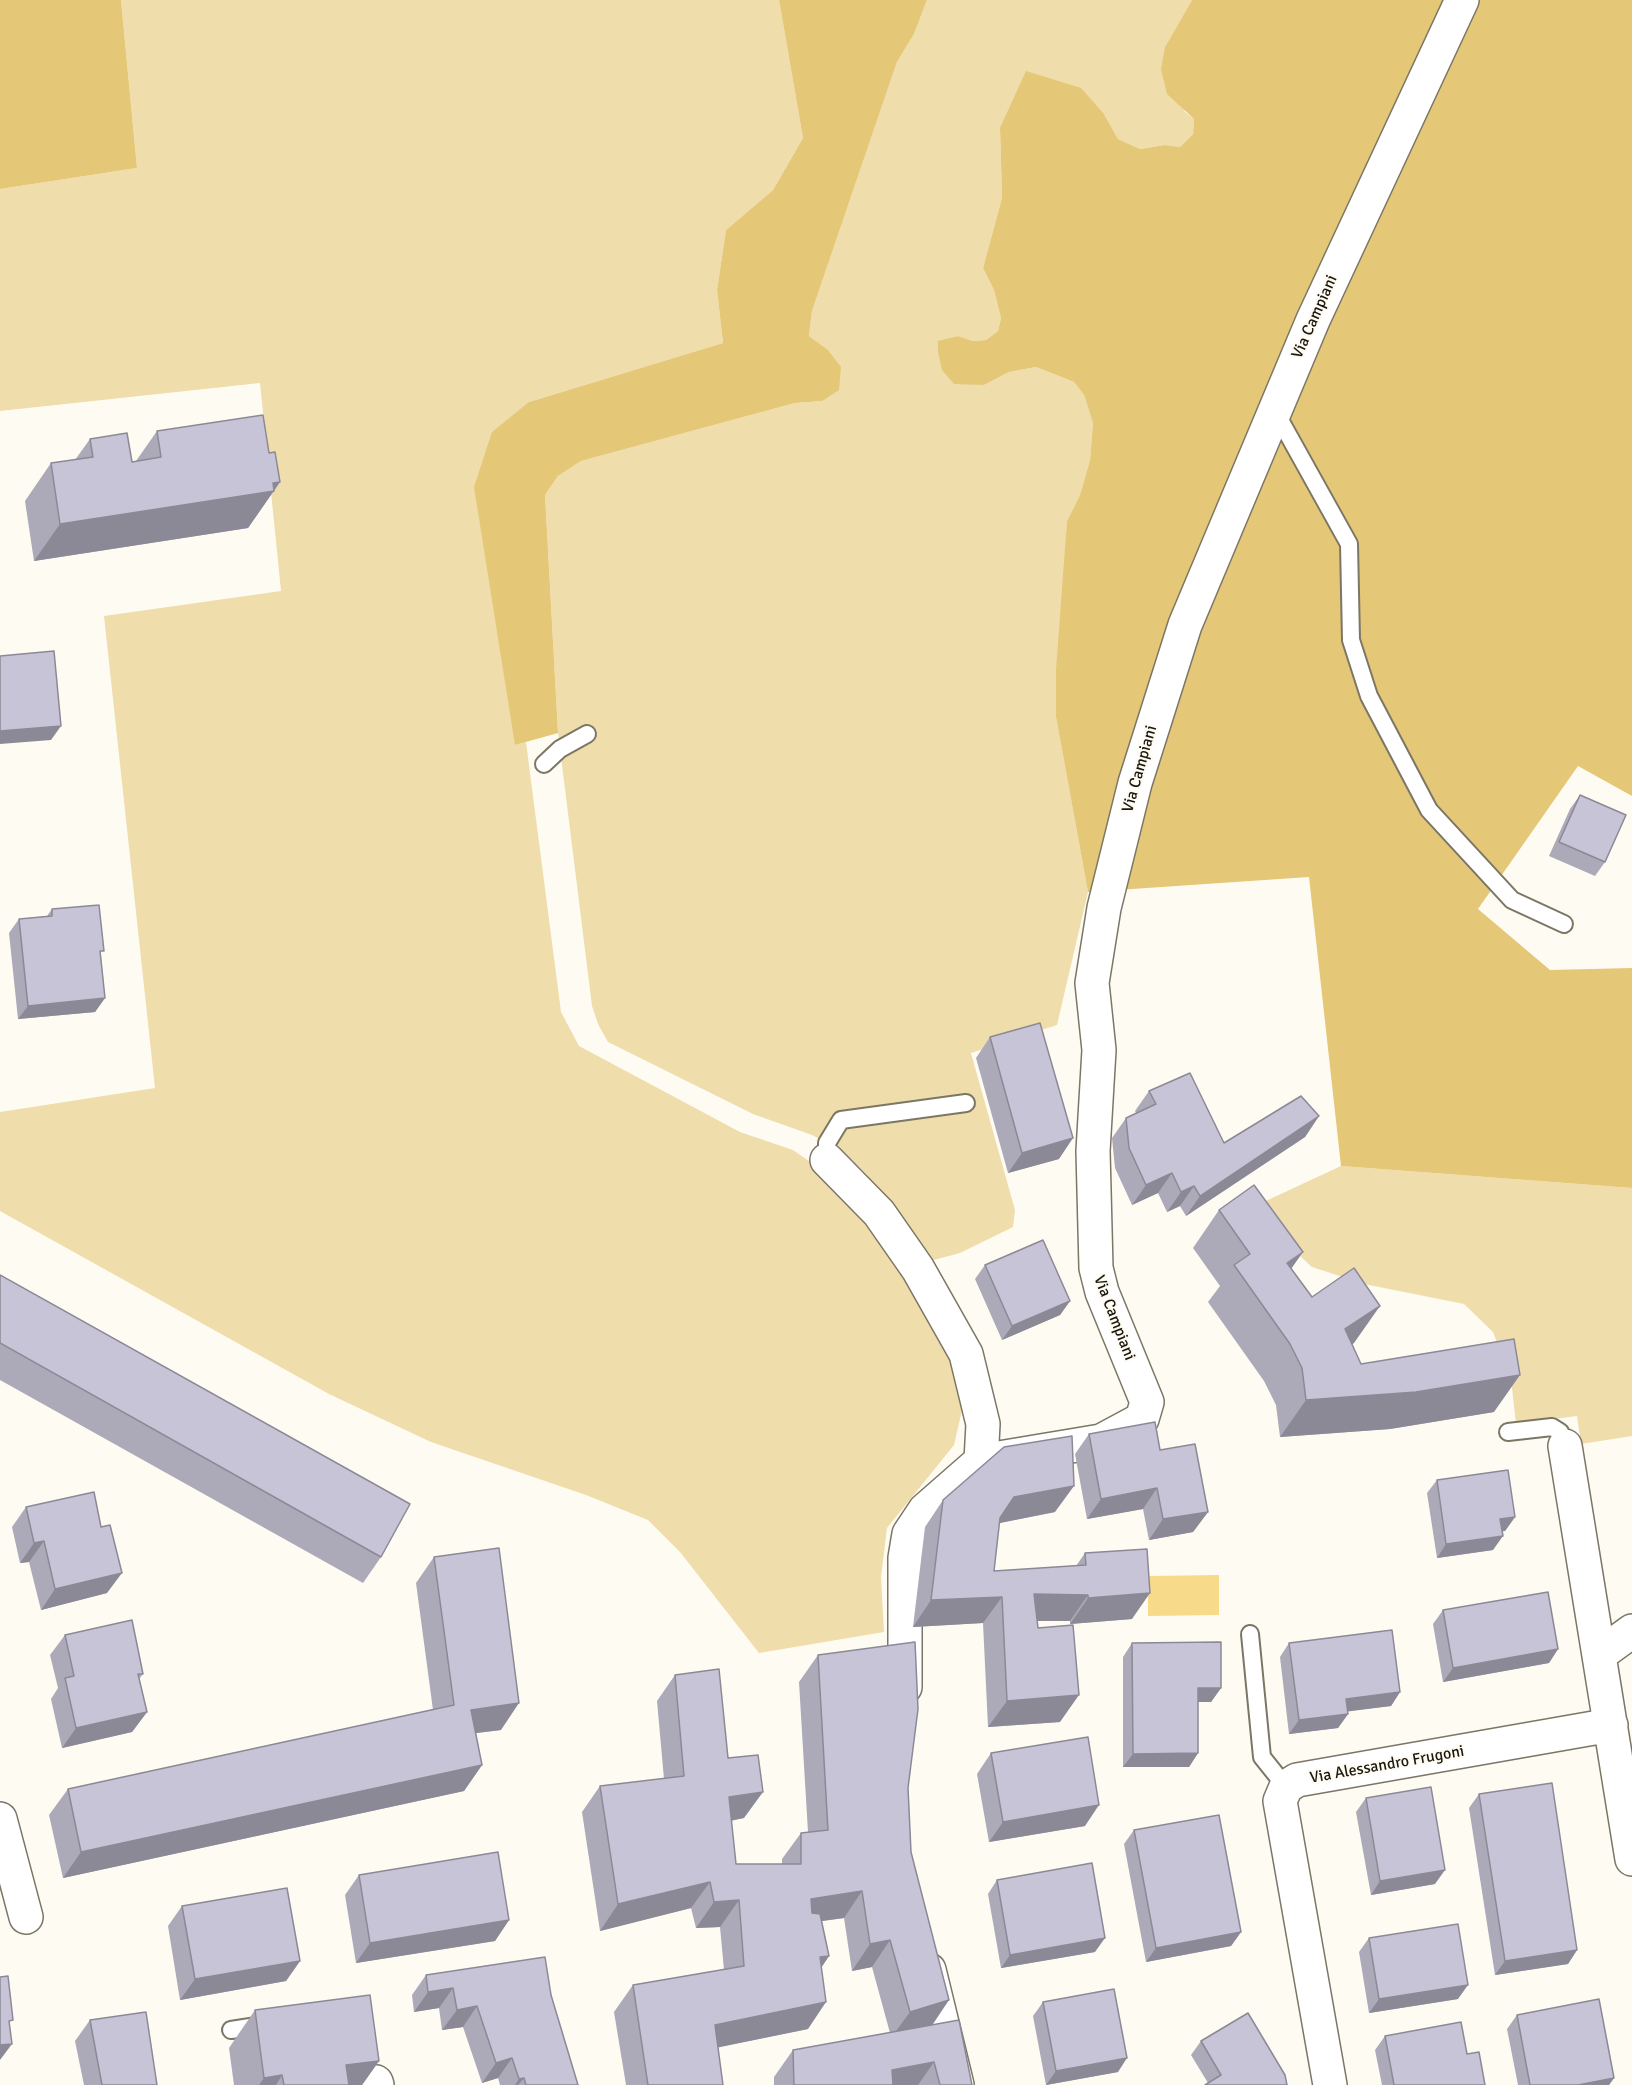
<!DOCTYPE html>
<style>
body{margin:0}
canvas{display:block;background:#fefbf3}
</style>
<canvas width="1632" height="2085"></canvas>
<script>
const ctx = document.querySelector('canvas').getContext('2d');
ctx.lineJoin = 'round';
function paint(path, color) {
  ctx.fillStyle = color;
  ctx.fill(path, 'evenodd');
}
function shape(rows) {
  const path = new Path2D();
  for (const r of rows) {
    path.moveTo(r[0], r[1]);
    for (let i = 2; i < r.length; i += 2) path.lineTo(r[i], r[i + 1]);
  }
  return path;
}
function strokePath(path, color, width, dash) {
  ctx.strokeStyle = color;
  ctx.lineWidth = width;
  ctx.lineCap = dash ? 'butt' : 'round';
  ctx.setLineDash(dash || []);
  ctx.stroke(path);
}
function write(font, color, halo, rows, align = 'center') {
  ctx.font = font + ' Signika,sans-serif';
  ctx.lineWidth = 4.5;
  ctx.setLineDash([]);
  ctx.textBaseline = 'middle';
  ctx.strokeStyle = halo;
  ctx.fillStyle = color;
  for (const [text, x, y, turn = 0] of rows) {
    ctx.save();
    ctx.translate(x, y);
    ctx.rotate((+turn || 0) * Math.PI / 180);
    ctx.textAlign = isNaN(turn) ? turn : align;
    if (halo) ctx.strokeText(text, 0, 0);
    ctx.fillText(text, 0, 0);
    ctx.restore();
  }
}
paint(shape([
 [121,0,779,0,803,138,773,190,726,230,717,290,723,343,529,402,515,745,526,742,561,1012,579,1046,740,1132,793,1150,826,1173,887,1245,953,1355,962,1410,954,1445,887,1528,881,1577,884,1632,759,1653,680,1552,648,1520,586,1495,431,1442,329,1394,0,1211,0,1112,155,1088,104,616,281,591,260,383,0,411,0,189,137,168],
 [927,0,1192,0,1165,47,1184,111,1194,119,1193,134,1180,147,1165,145,1140,149,1118,139,1104,114,1000,128,1002,198,983,268,994,290,1001,318,998,331,986,340,973,341,958,336,938,342,984,385,1009,372,1036,367,1074,382,1084,395,1093,423,1090,460,1080,495,1067,521,1056,717,1088,892,1057,1025,971,1053,1015,1210,1013,1227,960,1253,930,1261,866,1174,846,1154,812,1135,753,1114,608,1042,598,1024,592,1006,558,733,545,495,558,476,581,461,795,403,822,401,827,349,809,336,812,311,897,62,914,34],
 [1341,1166,1632,1188,1632,1436,1581,1444,1577,1416,1516,1424,1511,1379,1493,1332,1464,1304,1364,1284,1312,1267,1255,1215,1255,1206]
]), '#f0ddac');
paint(shape([
 [0,0,121,0,137,168,0,189],
 [779,0,927,0,914,34,897,62,812,311,809,336,827,349,841,367,839,390,822,401,795,403,581,461,558,476,545,495,558,733,515,745,474,487,492,432,529,402,723,343,717,290,726,230,773,190,803,138],
 [1192,0,1632,0,1632,796,1578,766,1478,909,1550,970,1632,968,1632,1188,1341,1166,1309,877,1088,892,1056,717,1056,670,1067,521,1080,495,1090,460,1093,423,1084,395,1074,382,1036,367,1009,372,984,385,954,384,942,370,938,352,938,341,958,336,973,341,986,340,998,331,1001,318,994,290,983,268,1002,198,1000,128,1026,71,1081,88,1104,114,1118,139,1140,149,1165,145,1180,147,1193,134,1194,119,1167,94,1161,69,1165,47]
]), '#e5c778');
paint(shape([
 [1219,1575,1219,1615,1148,1616,1148,1576]
]), '#f7da8a');
const lane = shape([
 [1275,411,1349,544,1351,640,1369,696,1429,810,1512,900,1564,924],
 [544,764,560,749,587,734],
 [827,1160,827,1143,841,1120,966,1103],
 [1508,1432,1552,1427,1560,1432,1565,1446],
 [1250,1634,1262,1757,1286,1787],
 [231,2030,263,2025]
]);
const street = shape([
 [827,1160,879,1213,918,1269,966,1354,983,1424,981,1461],
 [1565,1446,1632,1859],
 [1599,1655,1632,1631],
 [905,1687,905,1558,909,1534,925,1510,981,1461,1101,1441,1142,1419,1147,1402,1102,1292,1096,1268,1093,1151,1099,1050,1092,983,1104,908,1135,783,1185,625,1313,320,1462,0],
 [0,1819,26,1917],
 [929,1970,957,2085],
 [376,2082,377,2085],
 [1330,2085,1280,1801,1286,1787,1297,1780,1611,1725]
]);
strokePath(lane, '#7c7665', 20);
strokePath(street, '#7c7665', 36);
strokePath(lane, '#fff', 16);
strokePath(street, '#fff', 33);
paint(shape([
 [157,431,269,453,280,482,248,528,34,561,25,501,51,463,75,460,90,439,132,462,136,461],
 [1580,795,1605,862,1595,876,1549,856,1570,809],
 [52,909,101,956,105,998,95,1012,18,1019,9,933,19,919,47,916],
 [990,1037,1059,1159,1008,1173,976,1058],
 [1149,1091,1224,1143,1319,1116,1305,1137,1186,1216,1180,1206,1167,1212,1158,1193,1132,1205,1115,1168,1112,1138,1126,1118,1136,1113,1135,1111],
 [1219,1210,1291,1269,1312,1297,1354,1343,1352,1344,1361,1364,1494,1412,1390,1429,1280,1437,1276,1405,1264,1381,1208,1302,1220,1286,1193,1248],
 [985,1265,1070,1301,1060,1315,1002,1340,975,1279],
 [0,1275,381,1557,363,1583,0,1380],
 [1089,1434,1160,1450,1208,1512,1193,1532,1149,1540,1143,1509,1087,1519,1075,1454],
 [1437,1480,1515,1517,1505,1531,1502,1531,1493,1550,1437,1558,1427,1493],
 [943,1500,1055,1512,999,1523,994,1571,1076,1566,1085,1553,1132,1619,1070,1624,1070,1621,1037,1621,1038,1628,1060,1722,988,1727,983,1623,913,1627,925,1527],
 [26,1507,101,1527,107,1593,41,1610,29,1562,20,1563,12,1527],
 [434,1557,501,1730,476,1733,482,1765,464,1791,63,1878,49,1815,68,1789,433,1710,416,1583],
 [1443,1610,1558,1649,1549,1663,1443,1682,1433,1624],
 [65,1635,143,1674,139,1679,147,1712,132,1732,62,1748,51,1699,58,1688,50,1655],
 [1132,1643,1221,1688,1211,1702,1198,1702,1198,1753,1189,1767,1123,1767,1123,1657],
 [1289,1643,1400,1692,1391,1706,1347,1711,1348,1714,1338,1728,1289,1734,1280,1657],
 [818,1655,908,1788,911,1852,932,2025,972,2085,774,2085,774,2077,793,2050,890,2033,872,1967,852,1971,844,1918,822,1921,829,1956,821,1968,808,2029,718,2047,723,2085,626,2085,614,2012,633,1985,724,1970,720,1927,696,1928,691,1908,600,1931,582,1812,600,1786,664,1779,657,1701,675,1675,728,1758,744,1818,731,1821,736,1864,782,1864,782,1859,801,1833,808,1832,799,1682],
 [991,1753,1085,1826,989,1842,977,1774],
 [1479,1794,1577,1950,1568,1964,1495,1975,1469,1808],
 [1366,1798,1435,1884,1371,1895,1356,1812],
 [1134,1830,1241,1932,1231,1946,1146,1962,1124,1844],
 [359,1875,509,1920,495,1941,356,1963,345,1895],
 [997,1880,1095,1952,1001,1968,988,1894],
 [182,1906,300,1961,286,1981,180,2000,168,1926],
 [1369,1938,1458,1999,1369,2013,1359,1952],
 [426,1975,551,1995,578,2085,500,2085,498,2078,482,2083,463,2027,442,2030,439,2008,414,2012,412,1995],
 [1043,2002,1118,2072,1046,2085,1033,2016],
 [255,2010,379,2061,362,2085,234,2085,229,2048],
 [1517,2015,1614,2078,1609,2085,1518,2085,1507,2029],
 [90,2020,157,2085,84,2085,75,2041],
 [1385,2036,1467,2054,1485,2085,1382,2085,1375,2050],
 [1201,2041,1285,2075,1208,2083,1191,2055]
]), '#aca9b9');
paint(shape([
 [280,482,248,528,34,561,60,524],
 [61,726,51,740,0,744,0,731],
 [105,998,95,1012,18,1019,28,1006],
 [1319,1116,1305,1137,1186,1216,1200,1196],
 [1073,1138,1059,1159,1008,1173,1022,1153],
 [1172,1173,1158,1193,1132,1205,1146,1185],
 [1194,1186,1180,1206,1167,1212,1181,1192],
 [1303,1252,1277,1289,1287,1263],
 [1070,1301,1060,1315,1002,1340,1012,1326],
 [1380,1306,1354,1343,1319,1366,1345,1329],
 [1520,1375,1494,1412,1390,1429,1280,1437,1306,1400],
 [1074,1486,1055,1512,995,1524,1014,1497],
 [1157,1488,1143,1509,1087,1519,1101,1499],
 [1208,1512,1193,1532,1149,1540,1163,1519],
 [1515,1517,1505,1531,1491,1533,1500,1519],
 [1503,1536,1493,1550,1437,1558,1446,1544],
 [44,1541,29,1562,20,1563,34,1543],
 [122,1573,107,1593,41,1610,55,1589],
 [1150,1593,1132,1619,1070,1624,1088,1598],
 [1034,1594,1088,1595,1070,1621,1016,1621],
 [1002,1597,983,1623,913,1627,931,1600],
 [1558,1649,1549,1663,1443,1682,1453,1668],
 [1198,1688,1221,1688,1211,1702,1188,1702],
 [1400,1692,1391,1706,1336,1713,1346,1699],
 [1079,1695,1060,1722,988,1727,1007,1701],
 [519,1703,501,1730,452,1736,471,1710],
 [147,1712,132,1732,62,1748,76,1728],
 [1348,1714,1338,1728,1289,1734,1299,1720],
 [1198,1753,1189,1767,1123,1767,1133,1754],
 [482,1765,464,1791,63,1878,81,1852],
 [763,1792,744,1818,710,1824,729,1797],
 [1099,1805,1085,1826,989,1842,1003,1822],
 [1445,1870,1435,1884,1371,1895,1380,1881],
 [710,1882,691,1908,600,1931,618,1904],
 [862,1891,844,1918,792,1925,811,1899],
 [739,1900,720,1927,696,1928,714,1902],
 [509,1920,495,1941,356,1963,370,1943],
 [1241,1932,1231,1946,1146,1962,1156,1948],
 [1105,1938,1095,1952,1001,1968,1010,1955],
 [890,1940,872,1967,852,1971,870,1944],
 [1577,1950,1568,1964,1495,1975,1505,1961],
 [829,1956,811,1983,820,1957],
 [300,1961,286,1981,180,2000,195,1979],
 [1468,1985,1458,1999,1369,2013,1379,1999],
 [453,1988,439,2008,414,2012,428,1992],
 [949,2000,931,2027,891,2038,910,2012],
 [826,2002,808,2029,696,2052,715,2025],
 [477,2006,463,2027,442,2030,457,2010],
 [12,2044,0,2060,0,2045],
 [512,2058,498,2078,482,2083,496,2063],
 [1127,2058,1118,2072,1046,2085,1056,2071],
 [379,2061,362,2085,332,2085,346,2065],
 [934,2062,918,2085,881,2085,892,2070],
 [282,2075,276,2085,259,2085,264,2078],
 [524,2078,518,2085,515,2085,519,2079],
 [1614,2078,1609,2085,1578,2085]
]), '#8c8996');
const building = shape([
 [263,415,269,453,275,452,280,482,273,483,274,491,60,524,51,463,93,457,90,439,127,433,132,462,161,457,157,431,263,415],
 [54,651,61,726,0,731,0,656,54,651],
 [1580,795,1626,815,1605,862,1559,842,1580,795],
 [99,905,104,951,100,951,105,998,28,1006,19,919,52,916,52,909,99,905],
 [1040,1023,1073,1138,1022,1153,990,1037,1040,1023],
 [1190,1073,1224,1143,1301,1096,1319,1116,1200,1196,1194,1186,1181,1192,1172,1173,1146,1185,1129,1148,1126,1118,1156,1104,1149,1091,1190,1073],
 [1254,1185,1303,1252,1287,1263,1312,1297,1354,1268,1380,1306,1345,1329,1361,1364,1514,1339,1520,1375,1416,1392,1306,1400,1302,1368,1290,1344,1234,1265,1250,1254,1219,1210,1254,1185],
 [1043,1240,1070,1301,1012,1326,985,1265,1043,1240],
 [0,1275,410,1504,381,1557,0,1343,0,1275],
 [1155,1422,1160,1450,1195,1444,1208,1512,1163,1519,1157,1488,1101,1499,1089,1434,1155,1422],
 [1072,1436,1074,1486,1014,1497,1000,1518,994,1571,1086,1565,1085,1553,1147,1549,1150,1593,1088,1598,1088,1595,1034,1594,1038,1628,1073,1625,1079,1695,1007,1701,1002,1597,931,1600,943,1500,1004,1447,1072,1436],
 [1508,1470,1515,1517,1500,1519,1503,1536,1446,1544,1437,1480,1508,1470],
 [94,1492,101,1527,110,1525,122,1573,55,1589,44,1541,34,1543,26,1507,94,1492],
 [499,1548,519,1703,471,1710,482,1765,81,1852,68,1789,454,1705,434,1557,499,1548],
 [1548,1592,1558,1649,1453,1668,1443,1610,1548,1592],
 [132,1620,143,1674,138,1674,147,1712,76,1728,65,1678,74,1676,65,1635,132,1620],
 [1392,1630,1400,1692,1346,1699,1348,1714,1299,1720,1289,1643,1392,1630],
 [915,1642,918,1709,908,1788,911,1852,949,2000,910,2012,890,1940,870,1944,862,1891,811,1899,812,1913,820,1914,829,1956,820,1957,826,2002,715,2025,723,2085,648,2085,633,1985,744,1966,739,1900,714,1902,710,1882,618,1904,600,1786,684,1776,675,1675,719,1669,728,1758,758,1755,763,1792,729,1797,736,1864,801,1864,801,1833,828,1830,818,1655,915,1642],
 [1221,1642,1221,1688,1198,1688,1198,1753,1133,1754,1132,1643,1221,1642],
 [1088,1737,1099,1805,1003,1822,991,1753,1088,1737],
 [1552,1783,1577,1950,1505,1961,1479,1794,1552,1783],
 [1431,1787,1445,1870,1380,1881,1366,1798,1431,1787],
 [1219,1815,1241,1932,1156,1948,1134,1830,1219,1815],
 [498,1852,509,1920,370,1943,359,1875,498,1852],
 [1092,1863,1105,1938,1010,1955,997,1880,1092,1863],
 [287,1888,300,1961,195,1979,182,1906,287,1888],
 [1458,1924,1468,1985,1379,1999,1369,1938,1458,1924],
 [545,1957,551,1995,578,2085,526,2085,524,2078,519,2079,512,2058,496,2063,477,2006,457,2010,453,1988,428,1992,426,1975,545,1957],
 [8,1976,13,2020,9,2021,12,2044,0,2045,0,1977,8,1976],
 [1114,1989,1127,2058,1056,2071,1043,2002,1114,1989],
 [370,1995,379,2061,346,2065,349,2085,284,2085,282,2075,264,2078,255,2010,370,1995],
 [1599,1999,1614,2078,1578,2085,1530,2085,1517,2015,1599,1999],
 [146,2012,157,2085,102,2085,90,2020,146,2012],
 [1248,2013,1285,2075,1287,2085,1205,2085,1221,2075,1201,2041,1248,2013],
 [959,2020,972,2085,940,2085,934,2062,892,2070,893,2085,794,2085,793,2050,959,2020],
 [1461,2022,1467,2054,1479,2052,1485,2085,1394,2085,1385,2036,1461,2022]
]);
paint(building, '#c8c4d7');
strokePath(building, '#8c8996', 1.5);
write('16px', '#1b1811', '#fefbf3', [
 ["Via Campiani",1315,317,-66],
 ["Via Campiani",1140,769,-74],
 ["Via Campiani",1114,1318,69],
 ["Via Alessandro Frugoni",1387,1765,-10]
]);
</script>
